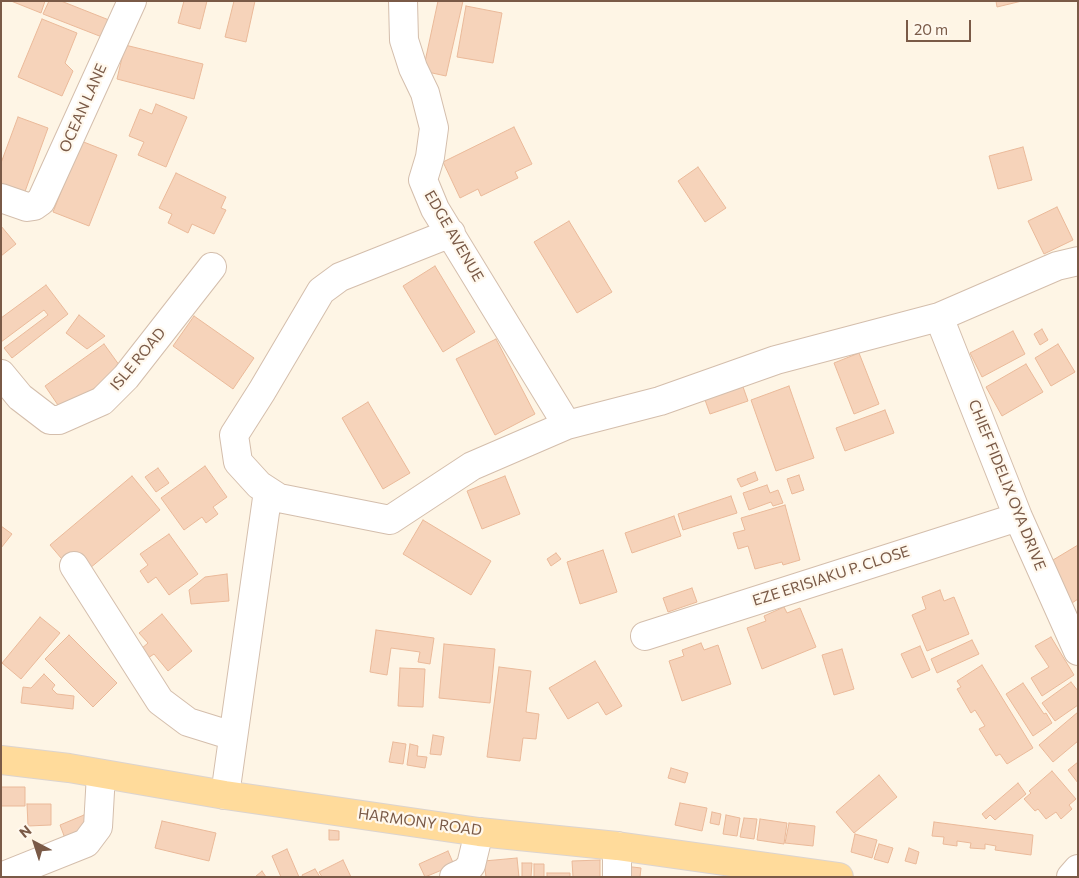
<!DOCTYPE html>
<style>
body{margin:0}
#map{position:relative;width:1079px;height:878px;overflow:hidden;background:#fef5e5;font-family:Commissioner,sans-serif}
canvas{display:block}
.frame{position:absolute;inset:0;border:2px solid #7a5a47;pointer-events:none}
.north{position:absolute;left:10px;top:818px;width:50px;height:50px;-webkit-text-stroke:4px #fff8ed;paint-order:stroke;rotate:320deg;font-size:14px;font-weight:700;line-height:20px;text-align:center;color:#7a5a47}
.north::after{content:'';display:block;margin:auto;width:18px;height:22px;background:#7a5a47;clip-path:polygon(50% 0,100% 100%,50% 72%,0 100%)}
.scale{position:absolute;left:906px;top:20px;width:65px;height:22px;box-sizing:border-box;border:2px solid #7a5a47;border-top:0;padding-left:6px;font-size:15px;line-height:18px;white-space:nowrap;color:#7a5a47;-webkit-text-stroke:4px #fff8ed;paint-order:stroke}
</style>
<div id="map">
<canvas width="1079" height="878"></canvas>
<div class="frame"></div>
<div class="north">N</div>
<div class="scale">20 m</div>
</div>
<script>
const ctx = document.querySelector('canvas').getContext('2d');
ctx.lineJoin = 'round';
function paint(path, color) {
  ctx.fillStyle = color;
  ctx.fill(path, 'evenodd');
}
function shape(rows) {
  const path = new Path2D();
  for (const r of rows) {
    path.moveTo(r[0], r[1]);
    for (let i = 2; i < r.length; i += 2) path.lineTo(r[i], r[i + 1]);
  }
  return path;
}
function strokePath(path, color, width, dash) {
  ctx.strokeStyle = color;
  ctx.lineWidth = width;
  ctx.lineCap = dash ? 'butt' : 'round';
  ctx.setLineDash(dash || []);
  ctx.stroke(path);
}
function write(font, color, halo, rows, align = 'center') {
  ctx.font = font + ' Commissioner,sans-serif';
  ctx.lineWidth = 4.5;
  ctx.setLineDash([]);
  ctx.textBaseline = 'middle';
  ctx.strokeStyle = halo;
  ctx.fillStyle = color;
  for (const [text, x, y, turn = 0] of rows) {
    ctx.save();
    ctx.translate(x, y);
    ctx.rotate((+turn || 0) * Math.PI / 180);
    ctx.textAlign = isNaN(turn) ? turn : align;
    if (halo) ctx.strokeText(text, 0, 0);
    ctx.fillText(text, 0, 0);
    ctx.restore();
  }
}
const building = shape([
 [11,1,45,1,41,13,11,1],
 [49,1,61,1,109,20,102,37,43,14,49,1],
 [184,1,207,1,200,29,178,23,184,1],
 [234,1,255,1,246,42,225,37,234,1],
 [438,1,463,1,446,76,423,71,438,1],
 [996,1,1022,1,997,7,996,1],
 [466,6,502,13,493,63,457,57,466,6],
 [42,19,77,33,65,63,73,71,62,96,18,77,42,19],
 [125,45,203,64,194,99,117,79,125,45],
 [156,104,187,117,166,167,138,155,144,142,129,136,140,109,152,114,156,104],
 [18,117,48,128,23,197,1,189,1,163,18,117],
 [514,127,532,164,515,172,518,178,481,196,478,189,460,198,443,162,514,127],
 [81,141,117,155,89,226,53,212,81,141],
 [1023,147,1032,180,998,189,989,156,1023,147],
 [698,167,726,208,705,222,678,181,698,167],
 [176,173,226,197,221,208,226,210,214,234,192,224,188,233,168,223,172,214,159,208,176,173],
 [1057,207,1073,240,1044,254,1028,221,1057,207],
 [569,221,612,292,577,313,534,242,569,221],
 [1,226,16,244,1,256,1,226],
 [435,266,475,332,443,352,403,286,435,266],
 [46,285,68,314,12,358,4,348,48,315,44,310,1,342,1,318,46,285],
 [79,315,105,336,87,349,66,333,79,315],
 [194,316,254,358,233,389,173,346,194,316],
 [1042,329,1048,340,1040,345,1034,334,1042,329],
 [1013,331,1025,354,982,377,970,353,1013,331],
 [496,339,535,414,495,435,456,359,496,339],
 [104,344,122,369,62,411,45,386,104,344],
 [1058,344,1075,372,1051,386,1035,358,1058,344],
 [859,353,879,404,854,414,834,363,859,353],
 [1026,364,1043,392,1002,416,986,387,1026,364],
 [742,384,748,401,710,414,704,397,742,384],
 [789,386,814,458,776,471,751,400,789,386],
 [368,402,410,473,383,489,342,418,368,402],
 [885,410,894,433,845,451,836,428,885,410],
 [205,466,227,497,213,507,218,514,206,523,202,517,184,530,161,498,205,466],
 [158,468,169,483,156,492,145,477,158,468],
 [755,472,758,480,741,487,737,479,755,472],
 [799,475,804,490,792,494,787,479,799,475],
 [132,476,160,510,78,578,50,545,132,476],
 [505,476,520,514,482,529,467,491,505,476],
 [767,485,770,493,778,490,783,503,773,506,771,502,749,510,743,493,767,485],
 [731,496,737,513,683,530,678,514,731,496],
 [785,505,800,560,783,565,782,562,755,569,748,546,738,549,733,533,745,530,741,518,785,505],
 [674,516,681,536,632,553,625,533,674,516],
 [423,520,491,561,471,595,403,554,423,520],
 [1,526,12,534,1,548,1,526],
 [169,534,198,574,169,595,156,577,148,583,140,571,148,565,140,554,169,534],
 [1078,545,1078,599,1072,603,1048,563,1078,545],
 [603,550,617,592,580,604,567,562,603,550],
 [556,553,561,559,551,566,547,559,556,553],
 [227,574,229,601,191,604,189,590,205,577,227,574],
 [692,588,697,602,668,612,663,598,692,588],
 [940,590,944,601,954,597,969,634,927,651,912,615,926,609,922,597,940,590],
 [784,607,787,613,800,608,816,647,762,669,747,628,766,621,764,616,784,607],
 [162,614,192,651,168,671,154,654,148,658,141,649,148,643,139,633,162,614],
 [40,617,60,633,21,679,2,663,40,617],
 [376,630,434,638,430,664,418,662,420,652,391,648,387,675,370,672,376,630],
 [69,635,117,683,93,707,45,659,69,635],
 [1051,637,1074,675,1042,696,1031,678,1049,667,1035,646,1051,637],
 [972,640,979,654,937,673,931,659,972,640],
 [701,643,704,650,718,645,731,684,682,701,669,661,684,656,682,650,701,643],
 [444,644,495,649,490,703,439,698,444,644],
 [920,646,930,670,912,678,901,654,920,646],
 [842,649,854,689,834,695,822,655,842,649],
 [595,661,622,706,606,715,598,702,568,719,549,688,595,661],
 [982,665,1033,748,1007,764,1000,754,996,756,979,729,985,726,975,710,971,713,957,689,961,687,957,681,982,665],
 [499,667,531,671,526,712,539,714,536,739,523,738,520,761,487,757,499,667],
 [400,668,425,669,423,707,398,706,400,668],
 [44,674,55,685,52,689,57,694,74,696,73,709,21,703,23,687,31,688,44,674],
 [1071,682,1078,691,1078,705,1055,721,1042,703,1071,682],
 [1023,683,1044,714,1046,713,1052,723,1033,736,1006,694,1023,683],
 [1078,712,1078,741,1053,762,1039,745,1078,712],
 [433,735,444,737,441,755,430,754,433,735],
 [393,742,406,744,403,764,389,762,393,742],
 [410,744,418,746,417,756,427,757,425,768,407,765,410,744],
 [1078,762,1078,783,1068,770,1078,762],
 [671,768,688,773,685,783,668,778,671,768],
 [1052,771,1076,799,1069,805,1072,809,1061,819,1056,812,1046,819,1038,809,1035,811,1024,799,1031,793,1029,791,1052,771],
 [879,775,897,797,854,833,836,812,879,775],
 [1018,783,1026,794,995,820,990,815,986,819,982,814,1018,783],
 [1,787,25,787,25,806,1,806,1,787],
 [680,803,707,808,702,831,675,825,680,803],
 [27,804,51,804,51,825,28,826,27,804],
 [712,812,721,814,719,825,710,823,712,812],
 [84,815,91,830,66,841,60,825,84,815],
 [726,815,740,818,737,836,723,834,726,815],
 [744,818,757,819,754,839,740,837,744,818],
 [760,819,787,823,784,844,757,840,760,819],
 [162,821,216,833,209,861,155,848,162,821],
 [934,822,1033,835,1031,855,995,850,996,846,985,844,985,849,970,848,971,843,957,841,957,846,943,844,944,837,932,836,934,822],
 [789,823,815,826,813,846,785,843,789,823],
 [329,830,339,831,339,840,329,840,329,830],
 [855,834,877,840,872,858,851,852,855,834],
 [879,844,893,848,888,863,874,859,879,844],
 [909,848,919,852,916,864,905,861,909,848],
 [287,849,299,877,281,877,272,856,287,849],
 [448,851,454,865,425,877,419,864,448,851],
 [517,858,519,877,486,877,484,861,517,858],
 [343,860,351,877,322,877,319,872,343,860],
 [600,860,600,877,573,877,572,861,600,860],
 [522,863,532,863,531,877,522,877,522,863],
 [534,864,544,864,544,877,534,877,534,864],
 [624,866,641,868,640,877,623,877,624,866],
 [315,869,320,877,303,877,302,875,315,869],
 [262,871,266,877,255,877,262,871],
 [547,873,570,873,570,877,547,877,547,873]
]);
paint(building, '#f6d3ba');
strokePath(building, '#eab999', 1);
const minor = shape([
 [403,1,404,40,413,68,425,93,434,128,430,157,423,180,435,209,567,425],
 [1,198,27,207,34,206,41,201,132,1],
 [451,233,340,277,321,291,262,391,234,435,238,462,259,485,279,498,390,520,472,466,567,425,660,401,776,360,939,317,1057,266,1078,261],
 [939,317,1018,517,1078,651],
 [1,374,20,397,50,420,59,420,102,401,126,377,212,267],
 [74,566,160,701,188,722,233,736],
 [645,636,1018,517],
 [225,795,268,491],
 [617,846,617,877],
 [1,877,86,843,98,827,101,774],
 [454,877,465,872,471,865,479,832],
 [1071,877,1078,869]
]);
const major = shape([
 [1,760,69,768,225,795,479,832,617,846,839,877]
]);
strokePath(minor, '#d4beac', 30);
strokePath(major, '#dcd4cf', 30);
strokePath(minor, '#fff', 28);
strokePath(major, '#ffdb9b', 28);
write('15px', '#7a5a47', '#fff8ed', [
 ["OCEAN LANE",83,108,-66],
 ["EDGE AVENUE",454,236,60],
 ["ISLE ROAD",138,359,-50],
 ["CHIEF FIDELIX OYA DRIVE",1007,485,68],
 ["EZE ERISIAKU P. CLOSE",831,576,-18],
 ["HARMONY ROAD",420,822,8]
]);
</script>
